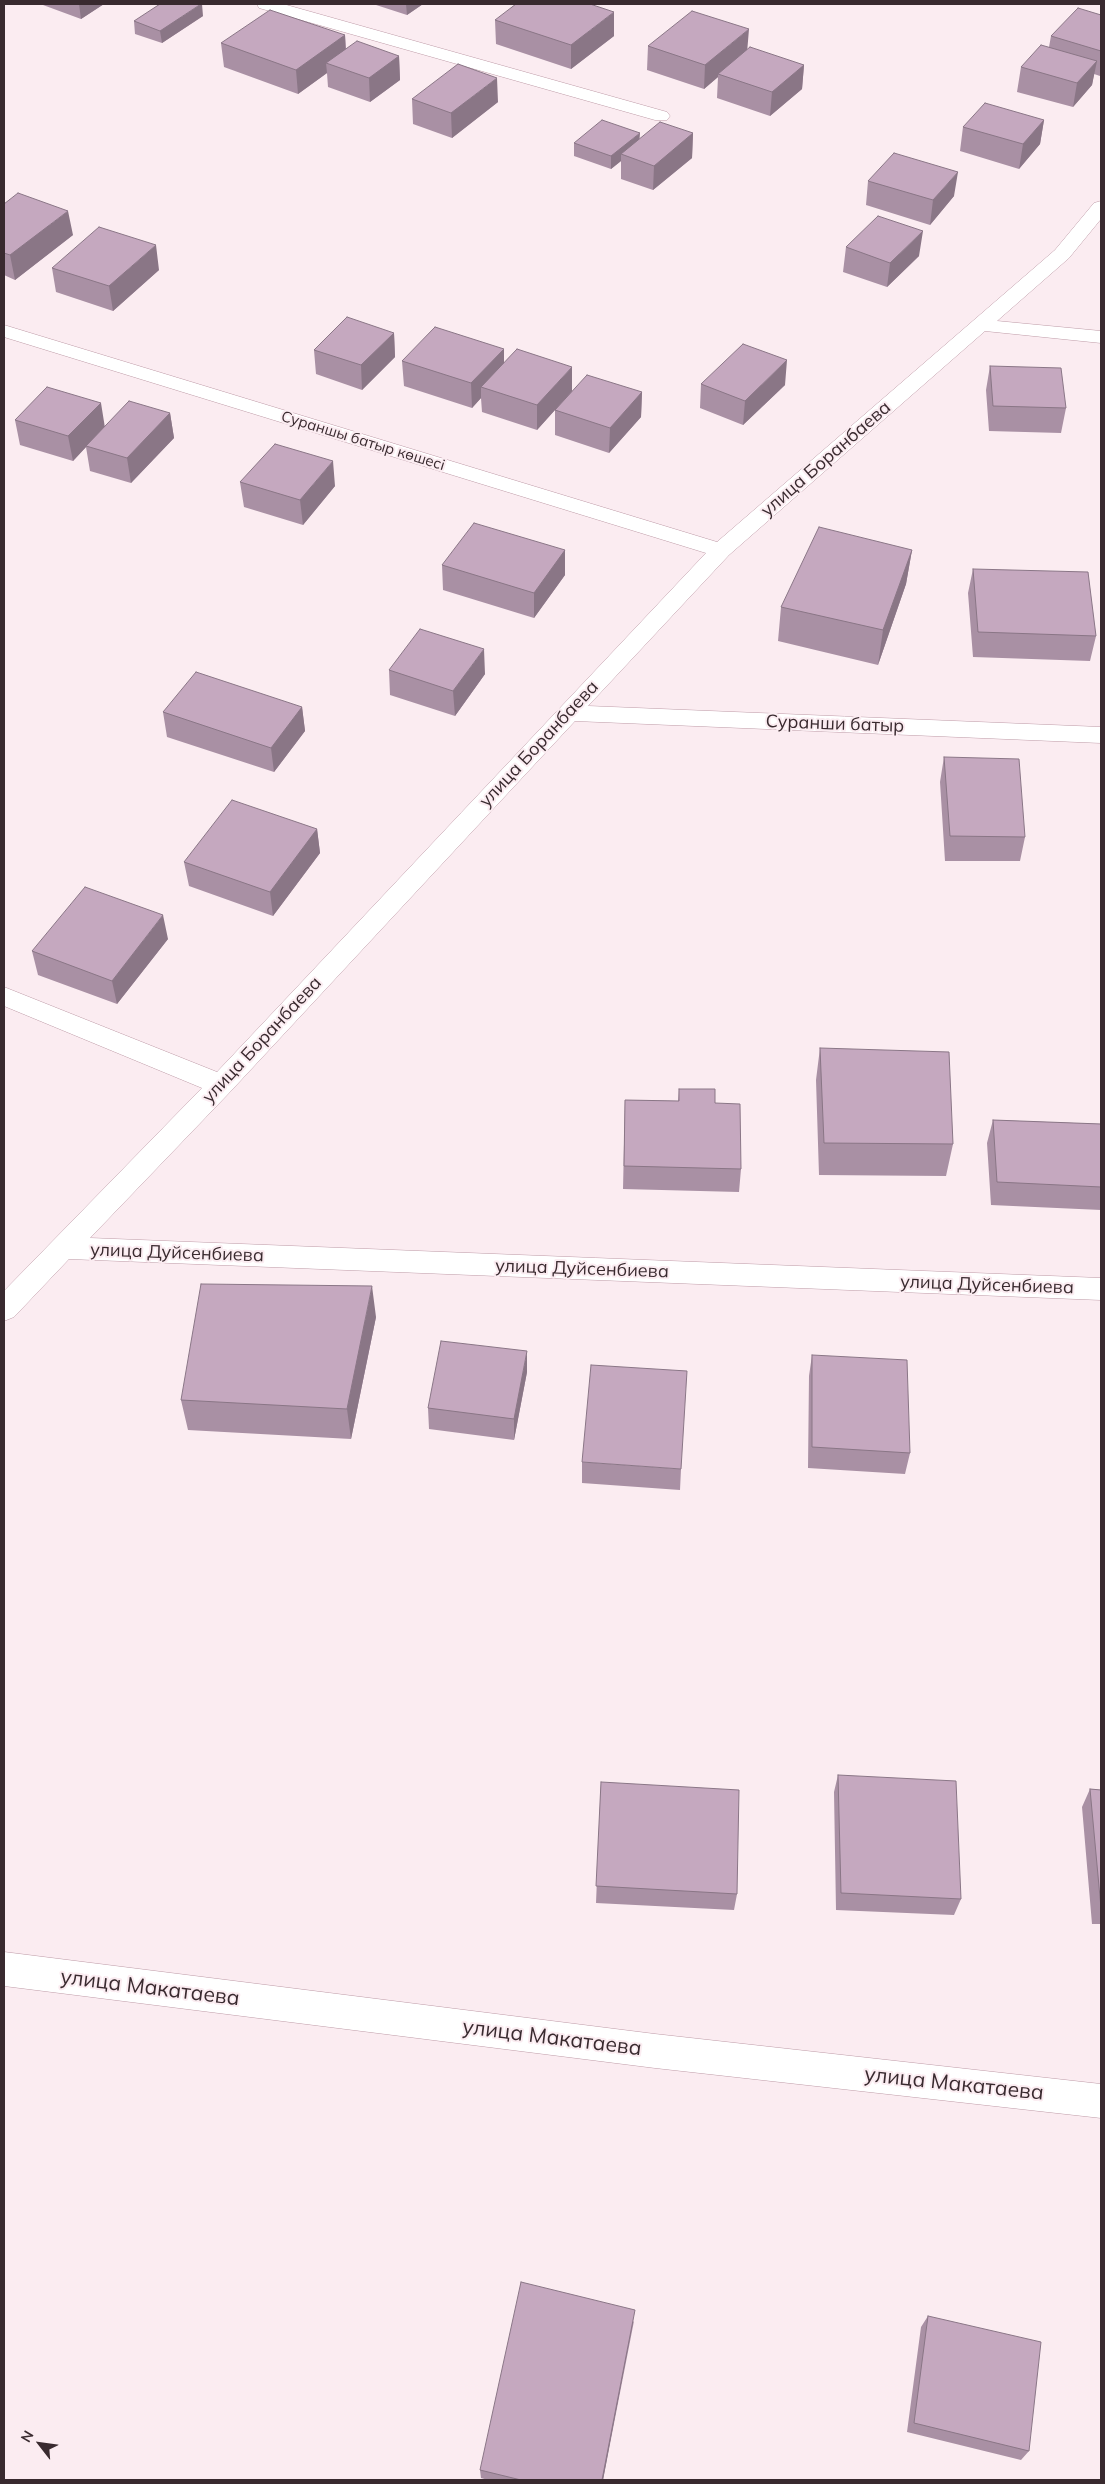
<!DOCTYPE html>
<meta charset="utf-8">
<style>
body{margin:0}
#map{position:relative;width:1105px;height:2484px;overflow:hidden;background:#fbecf1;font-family:Mulish,sans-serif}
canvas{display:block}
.frame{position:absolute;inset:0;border:5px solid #392a2f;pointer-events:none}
.north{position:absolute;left:15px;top:2419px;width:50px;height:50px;-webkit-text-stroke:4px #fbecf1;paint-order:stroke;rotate:300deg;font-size:14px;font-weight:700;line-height:20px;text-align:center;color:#392a2f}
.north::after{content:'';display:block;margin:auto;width:18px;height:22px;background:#392a2f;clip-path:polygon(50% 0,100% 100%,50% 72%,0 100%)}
</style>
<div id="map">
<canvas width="1105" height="2484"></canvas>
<div class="frame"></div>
<div class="north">N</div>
</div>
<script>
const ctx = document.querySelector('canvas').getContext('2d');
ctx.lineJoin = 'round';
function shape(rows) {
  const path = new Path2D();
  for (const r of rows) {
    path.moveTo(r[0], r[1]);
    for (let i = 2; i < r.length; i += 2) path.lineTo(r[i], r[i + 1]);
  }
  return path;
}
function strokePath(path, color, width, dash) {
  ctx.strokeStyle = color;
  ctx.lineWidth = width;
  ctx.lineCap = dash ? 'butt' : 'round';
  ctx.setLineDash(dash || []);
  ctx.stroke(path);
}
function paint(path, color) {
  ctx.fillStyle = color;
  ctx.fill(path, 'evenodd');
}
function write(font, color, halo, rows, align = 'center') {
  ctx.font = font + ' Mulish,sans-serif';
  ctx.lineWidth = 4;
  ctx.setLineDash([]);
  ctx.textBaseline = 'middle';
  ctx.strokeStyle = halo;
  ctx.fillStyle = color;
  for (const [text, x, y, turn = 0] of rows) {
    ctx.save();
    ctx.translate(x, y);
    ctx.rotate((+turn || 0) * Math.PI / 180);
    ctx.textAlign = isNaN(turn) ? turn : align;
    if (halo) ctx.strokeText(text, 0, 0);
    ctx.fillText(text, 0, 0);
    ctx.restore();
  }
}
const minor = shape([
 [257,4,283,4,667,112,670,116,667,120,655,120,259,8,257,4],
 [1101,201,1101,219,1069,258,997,321,1101,331,1101,343,985,331,729,555,588,706,1101,727,1101,743,575,721,230,1092,90,1238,1101,1278,1101,1300,69,1259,14,1317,4,1321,4,1291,202,1088,4,1006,4,987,217,1072,706,553,4,337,4,325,717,542,1055,250,1094,203,1101,201],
 [4,1952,655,2034,1101,2084,1101,2118,655,2068,4,1986,4,1952]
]);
strokePath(minor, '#be9ba7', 1);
paint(minor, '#fff');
paint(shape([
 [42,4,104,4,81,19,43,5],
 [373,4,423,4,407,15],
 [1101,15,1101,74,1100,76,1094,74,1092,85,1073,107,1017,92,1021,67,1049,47,1051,36],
 [203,16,162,43,135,34,134,21],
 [495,20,614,36,571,69,496,44],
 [345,35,346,49,399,56,400,80,370,102,328,87,327,73,298,94,224,67,221,43],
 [648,46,747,50,804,65,802,89,770,116,717,98,718,77,704,89,647,70],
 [412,99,498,102,452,138,413,124],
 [1044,120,1040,144,1019,169,960,151,963,127],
 [693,133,692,158,653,190,621,179,621,161,611,169,574,156,574,143,640,139],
 [868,181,954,196,930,225,866,205],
 [4,204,73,235,15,280,4,275],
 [846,247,919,256,887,287,843,272],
 [52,268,159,270,113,311,56,292],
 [394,333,395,357,362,390,316,374,314,350],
 [504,349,504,363,572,391,642,392,641,417,609,453,555,435,555,410,537,430,482,412,481,398,472,408,404,386,402,361],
 [990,366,1066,408,1061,433,989,431,986,390],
 [701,384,785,385,743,425,700,408],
 [170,413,174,438,131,483,90,471,86,447,73,461,20,445,15,420,105,426],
 [240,482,335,486,303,525,244,507],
 [565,550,565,575,534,618,443,590,442,565],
 [912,550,906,584,878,665,778,641,781,607],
 [973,569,1096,636,1090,661,973,657,968,593],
 [389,670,485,674,455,716,390,695],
 [302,707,305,731,274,772,167,737,163,712],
 [944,757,1025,837,1020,861,945,861,940,782],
 [317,829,320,853,273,916,189,886,184,862],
 [168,939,117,1004,38,975,32,951],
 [820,1048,953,1144,946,1176,819,1175,816,1080],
 [679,1089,715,1103,741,1169,739,1192,623,1189,625,1100,678,1101],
 [993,1120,1101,1124,1101,1210,991,1205,987,1143],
 [376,1317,351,1439,188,1430,181,1400],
 [812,1355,910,1453,905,1474,808,1468,809,1376],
 [527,1372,514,1440,429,1429,428,1408],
 [582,1462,681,1469,680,1490,582,1483],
 [838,1775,961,1899,954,1915,836,1910,834,1792],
 [601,1782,737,1894,734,1910,596,1903],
 [1090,1789,1101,1790,1101,1924,1092,1924,1082,1807],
 [928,2316,1029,2451,1021,2460,907,2432,921,2327],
 [634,2321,603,2480,488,2480,481,2478,480,2470]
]), '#a990a4');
paint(shape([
 [79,4,104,4,81,19],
 [201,4,202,4,203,16,162,43,160,31],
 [406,4,423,4,407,15],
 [614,12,614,36,571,69,571,45],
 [749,29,747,53,718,74,718,77,704,89,705,65],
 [345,35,346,59,326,63,327,73,298,94,296,70],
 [399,56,400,80,370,102,369,78],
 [1097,61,1092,85,1073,107,1077,83],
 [804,65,802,89,770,116,772,92],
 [497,78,498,102,452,138,451,113],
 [1044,120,1040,144,1019,169,1023,144],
 [640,133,639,146,621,154,621,161,611,169,611,156],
 [693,133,692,158,653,190,654,166],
 [958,172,954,196,930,225,933,200],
 [68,211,73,235,15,280,10,255],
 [923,231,919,256,887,287,890,263],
 [156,245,159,270,113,311,109,286],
 [394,333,395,357,362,390,361,365],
 [504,349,504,374,481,387,481,398,472,408,471,383],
 [787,360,785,385,743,425,745,401],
 [572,367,572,391,537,430,537,405],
 [642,392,641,417,609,453,610,428],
 [101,403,105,428,86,446,86,447,73,461,68,436],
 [170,413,174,438,131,483,127,458],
 [333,461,335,486,303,525,300,500],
 [565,550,565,575,534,618,534,593],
 [912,550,906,584,878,665,883,630],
 [484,649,485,674,455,716,453,691],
 [302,707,305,731,274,772,271,748],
 [317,829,320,853,273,916,270,892],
 [163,915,168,939,117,1004,112,981],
 [372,1286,376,1317,351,1439,347,1409],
 [527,1351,527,1372,514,1440,514,1419],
 [635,2310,603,2480,602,2480]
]), '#8a7686');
const building = shape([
 [160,4,201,4,160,31,134,21,160,4],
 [516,4,590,4,614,12,571,45,495,20,516,4],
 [1078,8,1101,15,1101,51,1051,36,1078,8],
 [270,10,345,35,296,70,221,43,270,10],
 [692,11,749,29,705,65,648,46,692,11],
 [357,41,399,56,369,78,326,63,357,41],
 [1041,45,1097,61,1077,83,1021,67,1041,45],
 [750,47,804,65,772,92,718,74,750,47],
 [458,64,497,78,451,113,412,99,458,64],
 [985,103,1044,120,1023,144,963,127,985,103],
 [602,120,640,133,611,156,574,143,602,120],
 [660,122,693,133,654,166,621,154,660,122],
 [894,153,958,172,933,200,868,181,894,153],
 [18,193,68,211,10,255,4,253,4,204,18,193],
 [878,216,923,231,890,263,846,247,878,216],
 [99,227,156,245,109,286,52,268,99,227],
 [347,317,394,333,361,365,314,350,347,317],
 [435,327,504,349,471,383,402,361,435,327],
 [743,344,787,360,745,401,701,384,743,344],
 [517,349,572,367,537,405,481,387,517,349],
 [990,366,1061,368,1066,408,993,406,990,366],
 [587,375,642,392,610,428,555,410,587,375],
 [47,387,101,403,68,436,15,420,47,387],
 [129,401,170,413,127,458,86,446,129,401],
 [275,444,333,461,300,500,240,482,275,444],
 [474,523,565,550,534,593,442,565,474,523],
 [819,527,912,550,883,630,781,607,819,527],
 [973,569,1088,572,1096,636,978,632,973,569],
 [420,629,484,649,453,691,389,670,420,629],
 [196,672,302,707,271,748,163,712,196,672],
 [944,757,1019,759,1025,837,950,836,944,757],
 [232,800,317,829,270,892,184,862,232,800],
 [85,887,163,915,112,981,32,951,85,887],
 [820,1048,949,1052,953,1144,824,1143,820,1048],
 [679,1089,715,1089,715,1103,740,1104,741,1169,624,1166,625,1100,679,1101,679,1089],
 [993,1120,1101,1124,1101,1187,997,1182,993,1120],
 [201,1284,372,1286,347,1409,181,1400,201,1284],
 [441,1341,527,1351,514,1419,428,1408,441,1341],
 [812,1355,907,1360,910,1453,812,1447,812,1355],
 [591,1365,687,1371,681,1469,582,1462,591,1365],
 [838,1775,956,1781,961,1899,841,1893,838,1775],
 [601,1782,739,1790,737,1894,596,1886,601,1782],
 [1090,1789,1101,1790,1101,1908,1090,1789],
 [521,2282,635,2310,602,2480,521,2480,480,2470,521,2282],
 [928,2316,1041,2342,1029,2451,914,2423,928,2316]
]);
paint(building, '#c5a8bf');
strokePath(building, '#8a7686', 1);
write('15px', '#392a2f', '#fbecf1', [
 ["Сураншы батыр көшесі",363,441,17]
]);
write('18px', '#392a2f', '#fbecf1', [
 ["улица Боранбаева",826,459,-41],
 ["Суранши батыр",835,724,2],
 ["улица Боранбаева",539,744,-47],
 ["улица Боранбаева",262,1040,-47],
 ["улица Дуйсенбиева",177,1253,2],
 ["улица Дуйсенбиева",582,1269,2],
 ["улица Дуйсенбиева",987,1285,2]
]);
write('21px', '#392a2f', '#fbecf1', [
 ["улица Макатаева",150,1988,7],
 ["улица Макатаева",552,2038,7],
 ["улица Макатаева",954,2084,6]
]);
</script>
